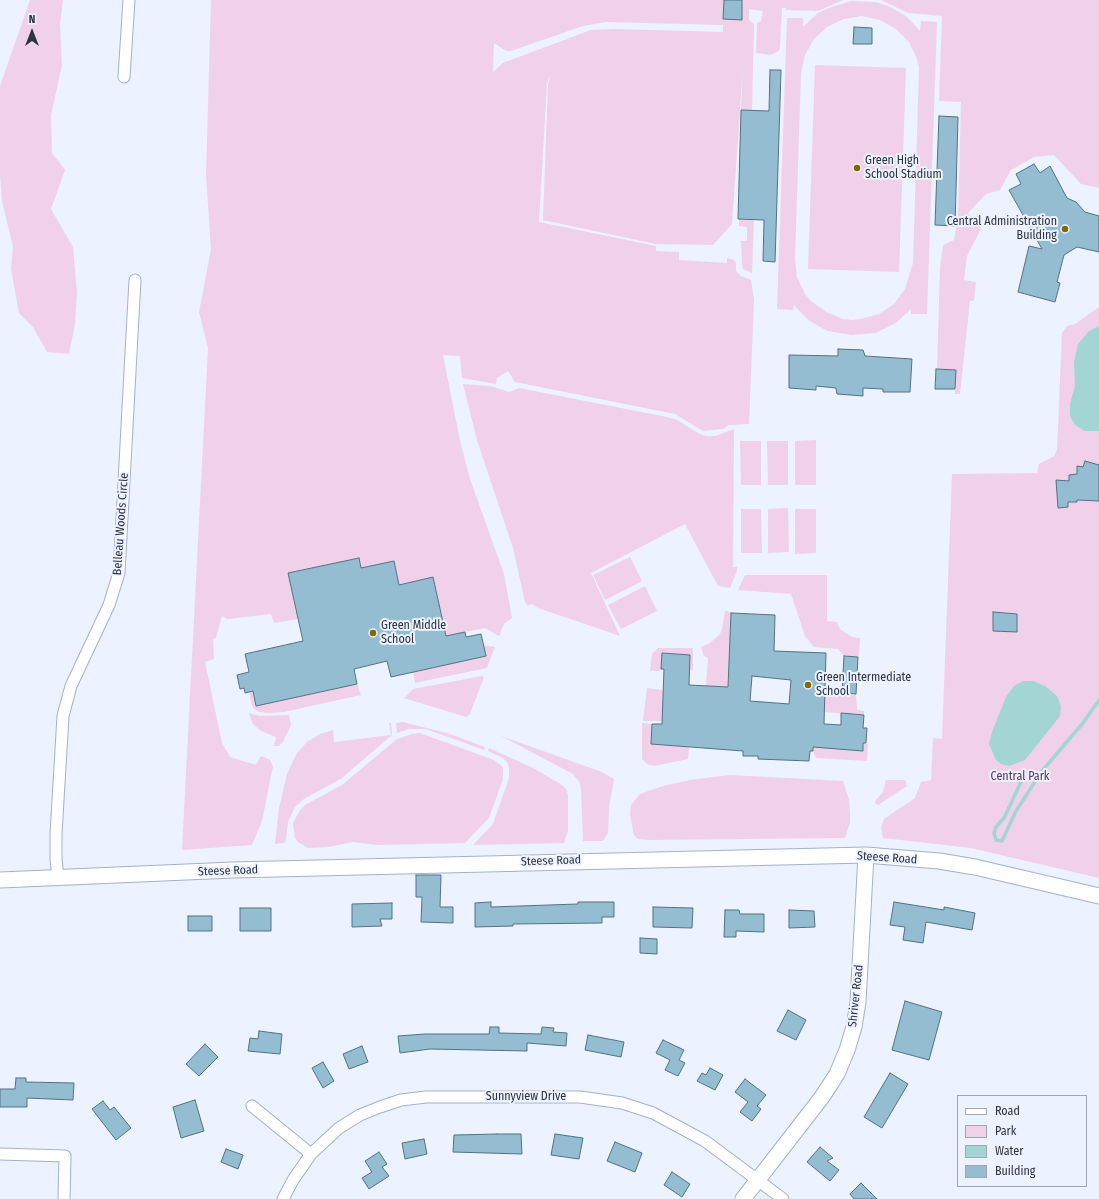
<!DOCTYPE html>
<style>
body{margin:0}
#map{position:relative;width:1099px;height:1199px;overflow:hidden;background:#ecf2ff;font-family:"Fira Sans Condensed",sans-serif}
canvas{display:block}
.legend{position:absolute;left:957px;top:1095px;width:130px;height:92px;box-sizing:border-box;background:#ecf2ff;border:1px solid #a0a6b2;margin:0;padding:5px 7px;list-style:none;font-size:12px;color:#2d333f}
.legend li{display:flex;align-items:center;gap:8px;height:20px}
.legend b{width:20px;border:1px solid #a0a6b2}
.north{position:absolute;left:12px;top:12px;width:40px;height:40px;-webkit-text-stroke:3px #ecf2ff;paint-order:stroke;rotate:0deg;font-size:11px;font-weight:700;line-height:16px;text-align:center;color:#2d333f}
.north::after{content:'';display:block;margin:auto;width:14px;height:18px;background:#2d333f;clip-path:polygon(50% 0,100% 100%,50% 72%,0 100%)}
</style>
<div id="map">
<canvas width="1099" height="1199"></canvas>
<ul class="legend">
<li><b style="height:5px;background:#fff"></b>Road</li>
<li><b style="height:11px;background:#f0d1e9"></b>Park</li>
<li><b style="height:11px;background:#a2d5d4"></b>Water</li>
<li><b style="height:11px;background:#94bdd1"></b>Building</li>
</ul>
<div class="north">N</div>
</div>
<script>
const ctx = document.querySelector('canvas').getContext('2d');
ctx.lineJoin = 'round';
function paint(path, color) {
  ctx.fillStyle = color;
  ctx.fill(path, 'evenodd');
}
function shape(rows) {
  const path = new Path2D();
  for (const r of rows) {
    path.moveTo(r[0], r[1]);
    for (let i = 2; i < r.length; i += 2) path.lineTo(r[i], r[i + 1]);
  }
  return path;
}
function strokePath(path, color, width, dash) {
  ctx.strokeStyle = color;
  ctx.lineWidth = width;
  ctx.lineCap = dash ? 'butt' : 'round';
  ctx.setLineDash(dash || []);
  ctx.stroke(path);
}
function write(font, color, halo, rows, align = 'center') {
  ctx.font = font + ' "Fira Sans Condensed",sans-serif';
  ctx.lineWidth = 4;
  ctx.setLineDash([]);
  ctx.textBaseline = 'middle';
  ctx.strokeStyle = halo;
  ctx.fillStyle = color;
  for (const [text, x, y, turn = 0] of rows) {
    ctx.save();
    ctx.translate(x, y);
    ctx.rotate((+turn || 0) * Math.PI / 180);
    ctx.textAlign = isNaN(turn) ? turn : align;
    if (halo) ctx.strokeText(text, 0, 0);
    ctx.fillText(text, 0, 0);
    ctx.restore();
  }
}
paint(shape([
 [30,0,63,0,60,25,62,65,51,115,52,153,65,170,51,209,73,247,77,293,75,324,69,354,47,352,33,327,19,313,11,269,13,247,2,201,0,174,0,86],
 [211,0,724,0,724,19,742,19,742,0,843,0,818,11,786,10,786,8,782,8,780,46,779,51,770,55,756,53,757,23,761,21,763,11,749,9,749,20,754,24,752,110,741,110,743,67,732,224,713,245,656,244,543,220,548,84,551,73,547,83,539,222,656,246,656,251,679,252,679,260,727,263,727,258,734,260,736,263,736,271,741,276,751,280,754,299,749,424,729,425,723,429,703,431,675,414,515,382,508,371,497,378,496,384,462,378,460,356,443,355,460,441,470,479,504,574,512,618,504,624,499,636,485,628,446,636,433,577,399,585,394,561,361,568,359,558,288,573,298,619,274,623,271,614,227,619,222,616,216,638,213,639,214,659,205,662,222,743,230,757,256,765,261,756,266,758,270,760,273,767,272,771,262,821,252,845,182,850,208,348,199,312,211,249,206,175],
 [606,22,723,25,723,32,615,29,591,30,503,63,493,72,494,43,506,51,511,51,583,26],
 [881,0,1099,0,1099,188,1081,184,1054,155,1034,157,1011,170,1000,190,986,194,968,213,981,229,967,256,966,263,964,280,976,282,974,301,970,301,960,394,955,394,956,370,937,369,940,268,943,245,954,240,958,218,961,102,939,101,942,16,908,13],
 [851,1,875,2,886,5,906,16,920,31,921,21,937,22,927,314,911,314,911,309,896,323,886,328,875,333,851,335,828,331,818,326,808,320,794,305,793,310,777,309,787,18,803,18,803,27,818,13,829,8],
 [862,16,880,20,896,29,909,42,917,59,919,68,913,263,905,289,894,304,879,314,861,319,852,320,843,319,826,312,811,301,805,294,797,277,795,259,801,73,805,55,814,39,827,27,844,19],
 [815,65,906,68,899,272,808,269],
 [739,219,754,219,752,273,743,269,742,264,741,241,747,241,747,227,739,226],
 [1099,307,1099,878,971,848,883,838,881,827,884,819,915,798,921,782,931,780,933,738,942,739,952,474,1037,473,1039,464,1054,456,1057,450,1062,333,1067,326,1075,324],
 [463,384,490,386,509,392,519,388,667,417,677,420,698,433,706,436,715,436,734,429,733,567,737,567,737,571,730,588,718,586,685,524,591,573,620,636,538,608,532,604,528,606,525,602,513,548,477,440],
 [816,440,816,485,795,485,795,441],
 [740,441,761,441,761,485,741,485],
 [767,441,788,441,788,485,768,485],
 [788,508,789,552,768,553,768,509],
 [741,509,761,509,762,553,741,553],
 [795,509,816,509,816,553,795,554],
 [630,557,642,581,605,600,593,575],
 [745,575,827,575,827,621,837,622,840,629,852,637,860,638,859,657,844,656,838,649,814,647,805,636,791,594,738,590],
 [645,586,657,611,621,629,608,605],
 [725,610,731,613,728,687,706,686,708,658,704,656,701,647,710,643,720,634,722,629],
 [483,645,495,647,487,668,415,683,413,672],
 [658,648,693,648,693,670,689,670,689,655,662,653,661,669,662,669,660,671,650,671,652,654],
 [482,676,484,677,470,714,466,717,404,698,413,689],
 [357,684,361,695,284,712,268,713,259,712,254,709,252,706,249,692,253,691,256,706],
 [647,688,663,690,662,721,643,721],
 [842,692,856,694,857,710,864,711,864,715,822,712,822,695],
 [249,713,260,716,289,715,291,725,283,742,279,746,274,746,276,737,261,731,253,724],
 [403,722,450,734,485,747,484,750,426,729,409,729,397,733,396,723],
 [389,723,391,723,392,735,342,778,304,799,295,807,288,822,286,841,284,843,275,844,279,808,287,774,297,753,307,742,320,734,333,730,334,742,391,735],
 [642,723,652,724,651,744,689,747,688,759,655,766,647,764,642,759],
 [420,733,494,760,503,767,503,779,489,818,465,843,377,845,353,842,328,847,308,848,298,842,295,838,293,823,300,810,305,805,342,785,397,739,412,734],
 [501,736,602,772,614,779,609,807,608,833,603,841,583,841,581,790,580,783,573,774],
 [863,743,868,744,867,761,816,758,813,751,813,747,863,750],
 [489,748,533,768,562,785,566,789,568,795,568,831,564,843,473,845,493,824,509,778,509,767,507,762,503,758,488,751],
 [730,775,843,781,849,800,850,813,850,823,845,838,649,840,638,839,634,835,630,815,631,805,640,794,663,786,690,780],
 [886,780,905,780,907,786,878,805,875,803,876,800,883,792]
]), '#f0d1e9');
paint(shape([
 [1099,326,1099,431,1085,431,1075,425,1070,416,1070,404,1075,386,1074,362,1078,344,1089,331],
 [1023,681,1033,681,1045,686,1057,696,1061,706,1060,716,1025,760,1009,766,1001,764,996,760,989,744,992,732,1006,697,1014,686]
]), '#a2d5d4');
strokePath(shape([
 [1021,782,1004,818,996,827,994,833,996,840,1002,841,1016,811,1042,771,1083,723,1099,700]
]), '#a2d5d4', 3.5);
const building = shape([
 [724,0,742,0,742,20,723,19,724,0],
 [854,27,872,28,872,44,853,44,854,27],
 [770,70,781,70,775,262,763,261,764,220,738,219,741,110,769,111,770,70],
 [939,116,958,117,955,226,935,225,939,116],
 [1034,164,1040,173,1050,166,1067,198,1076,202,1085,212,1099,216,1099,252,1077,247,1064,255,1057,282,1060,283,1055,302,1018,292,1029,246,1042,249,1009,190,1021,184,1016,174,1034,164],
 [838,349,863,350,865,356,912,359,910,392,883,392,883,389,863,388,863,396,837,394,836,388,816,386,816,390,789,388,789,355,838,356,838,349],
 [936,369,956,370,955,389,935,389,936,369],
 [1085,461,1099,465,1099,501,1077,500,1077,502,1068,502,1068,507,1058,508,1056,480,1069,481,1069,475,1077,474,1077,466,1083,467,1085,461],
 [359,558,361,568,394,561,399,585,433,577,446,636,465,632,466,637,481,634,486,656,391,677,387,661,354,669,357,684,256,706,253,691,245,693,244,688,240,689,237,675,249,672,245,654,303,641,288,573,359,558],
 [993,612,1017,614,1017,632,993,631,993,612],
 [731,613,775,615,774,651,826,653,824,724,841,725,841,713,864,715,863,728,867,728,866,743,863,743,863,751,813,747,813,751,810,751,809,761,758,759,758,756,743,756,743,751,651,744,652,724,662,724,664,669,661,669,662,653,690,655,689,685,728,687,731,613],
 [752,676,791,680,789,704,750,701,752,676],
 [844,656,858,657,856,694,842,692,844,656],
 [416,875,441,875,440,907,453,907,453,923,421,922,422,897,416,897,416,875],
 [491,902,491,907,578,904,578,902,614,902,614,917,602,917,602,923,513,924,513,926,475,927,475,903,491,902],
 [894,902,944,910,944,907,975,913,972,930,926,922,923,943,903,940,905,927,890,925,894,902],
 [392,903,392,919,380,919,382,926,352,927,352,904,392,903],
 [653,907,693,908,692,928,653,927,653,907],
 [240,908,271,908,271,931,240,931,240,908],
 [725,910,739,910,740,914,764,914,764,932,736,931,736,937,724,937,725,910],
 [789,910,814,911,815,927,789,928,789,910],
 [188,916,212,916,212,931,188,931,188,916],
 [640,938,657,939,657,954,640,953,640,938],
 [905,1001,942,1012,929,1060,892,1050,905,1001],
 [788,1010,806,1020,796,1040,777,1031,788,1010],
 [490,1027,499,1027,499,1033,541,1034,542,1027,554,1028,553,1032,567,1033,566,1046,527,1043,527,1051,430,1049,400,1053,398,1036,425,1034,489,1034,490,1027],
 [259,1031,282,1034,280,1054,248,1051,250,1038,258,1039,259,1031],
 [588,1035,624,1042,621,1057,585,1050,588,1035],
 [663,1040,684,1050,679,1060,685,1063,678,1076,665,1070,670,1060,656,1053,663,1040],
 [205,1044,218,1057,199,1076,186,1064,205,1044],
 [362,1046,368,1062,349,1069,343,1054,362,1046],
 [323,1062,334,1081,323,1088,312,1068,323,1062],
 [710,1068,723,1075,715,1090,697,1081,702,1073,706,1075,710,1068],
 [890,1073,908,1084,882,1128,864,1117,890,1073],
 [16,1078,26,1078,26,1082,74,1083,73,1100,27,1098,27,1107,0,1107,0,1089,15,1089,16,1078],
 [745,1079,766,1095,757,1106,761,1109,752,1121,740,1112,748,1102,735,1092,745,1079],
 [195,1100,204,1131,181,1138,173,1107,195,1100],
 [103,1101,110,1110,114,1107,131,1128,116,1140,92,1109,103,1101],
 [497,1134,521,1134,522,1154,453,1152,454,1135,497,1134],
 [555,1134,583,1138,579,1159,551,1155,555,1134],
 [424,1139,427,1154,405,1159,402,1143,424,1139],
 [615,1142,642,1153,635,1172,607,1161,615,1142],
 [820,1147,833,1158,827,1161,839,1170,830,1181,807,1162,820,1147],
 [226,1149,243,1155,238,1169,221,1162,226,1149],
 [379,1152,387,1164,382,1167,389,1176,369,1189,362,1178,372,1172,365,1161,379,1152],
 [672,1172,690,1184,682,1197,664,1185,672,1172],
 [861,1183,877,1199,854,1199,850,1194,861,1183]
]);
paint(building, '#94bdd1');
strokePath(building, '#527282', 1);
const street = shape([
 [124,77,129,0],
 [58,877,56,859,56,834,63,716,71,686,109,605,119,573,135,280],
 [252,1106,311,1154],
 [0,1154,65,1156,64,1199],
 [283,1199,293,1180,311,1154,339,1128,360,1115,380,1107,401,1100,426,1097,580,1097,622,1103,653,1113,705,1141,783,1199]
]);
const secondary = shape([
 [0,880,233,870,866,855,939,861,975,867,1099,896],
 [743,1199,822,1097,837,1074,847,1050,854,1027,858,1002,866,855]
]);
strokePath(street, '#a2b1ce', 13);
strokePath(secondary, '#a2b1ce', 17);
strokePath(street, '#fff', 11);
strokePath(secondary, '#fff', 15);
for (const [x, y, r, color] of [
 [857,168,4,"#836700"],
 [1065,229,4,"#836700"],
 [373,633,4,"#836700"],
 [808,685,4,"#836700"]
]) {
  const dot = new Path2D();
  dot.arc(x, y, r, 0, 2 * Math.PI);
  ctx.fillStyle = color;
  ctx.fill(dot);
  strokePath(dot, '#ecf2ff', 1.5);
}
write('12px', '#2d333f', '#ecf2ff', [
 ["Green High",865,161],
 ["School Stadium",865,175],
 ["Central Administration",1057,222,"right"],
 ["Building",1057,236,"right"],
 ["Green Middle",381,626],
 ["School",381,640],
 ["Green Intermediate",816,678],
 ["School",816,692]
], 'left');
write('12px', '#2d333f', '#ecf2ff', [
 ["Belleau Woods Circle",121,524,-86],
 ["Steese Road",887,858,4],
 ["Steese Road",551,861,-2],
 ["Steese Road",228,871,-2],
 ["Shriver Road",856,996,-84],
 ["Sunnyview Drive",526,1097]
]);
write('12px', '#5e3257', '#ecf2ff', [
 ["Central Park",1020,777]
]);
</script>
